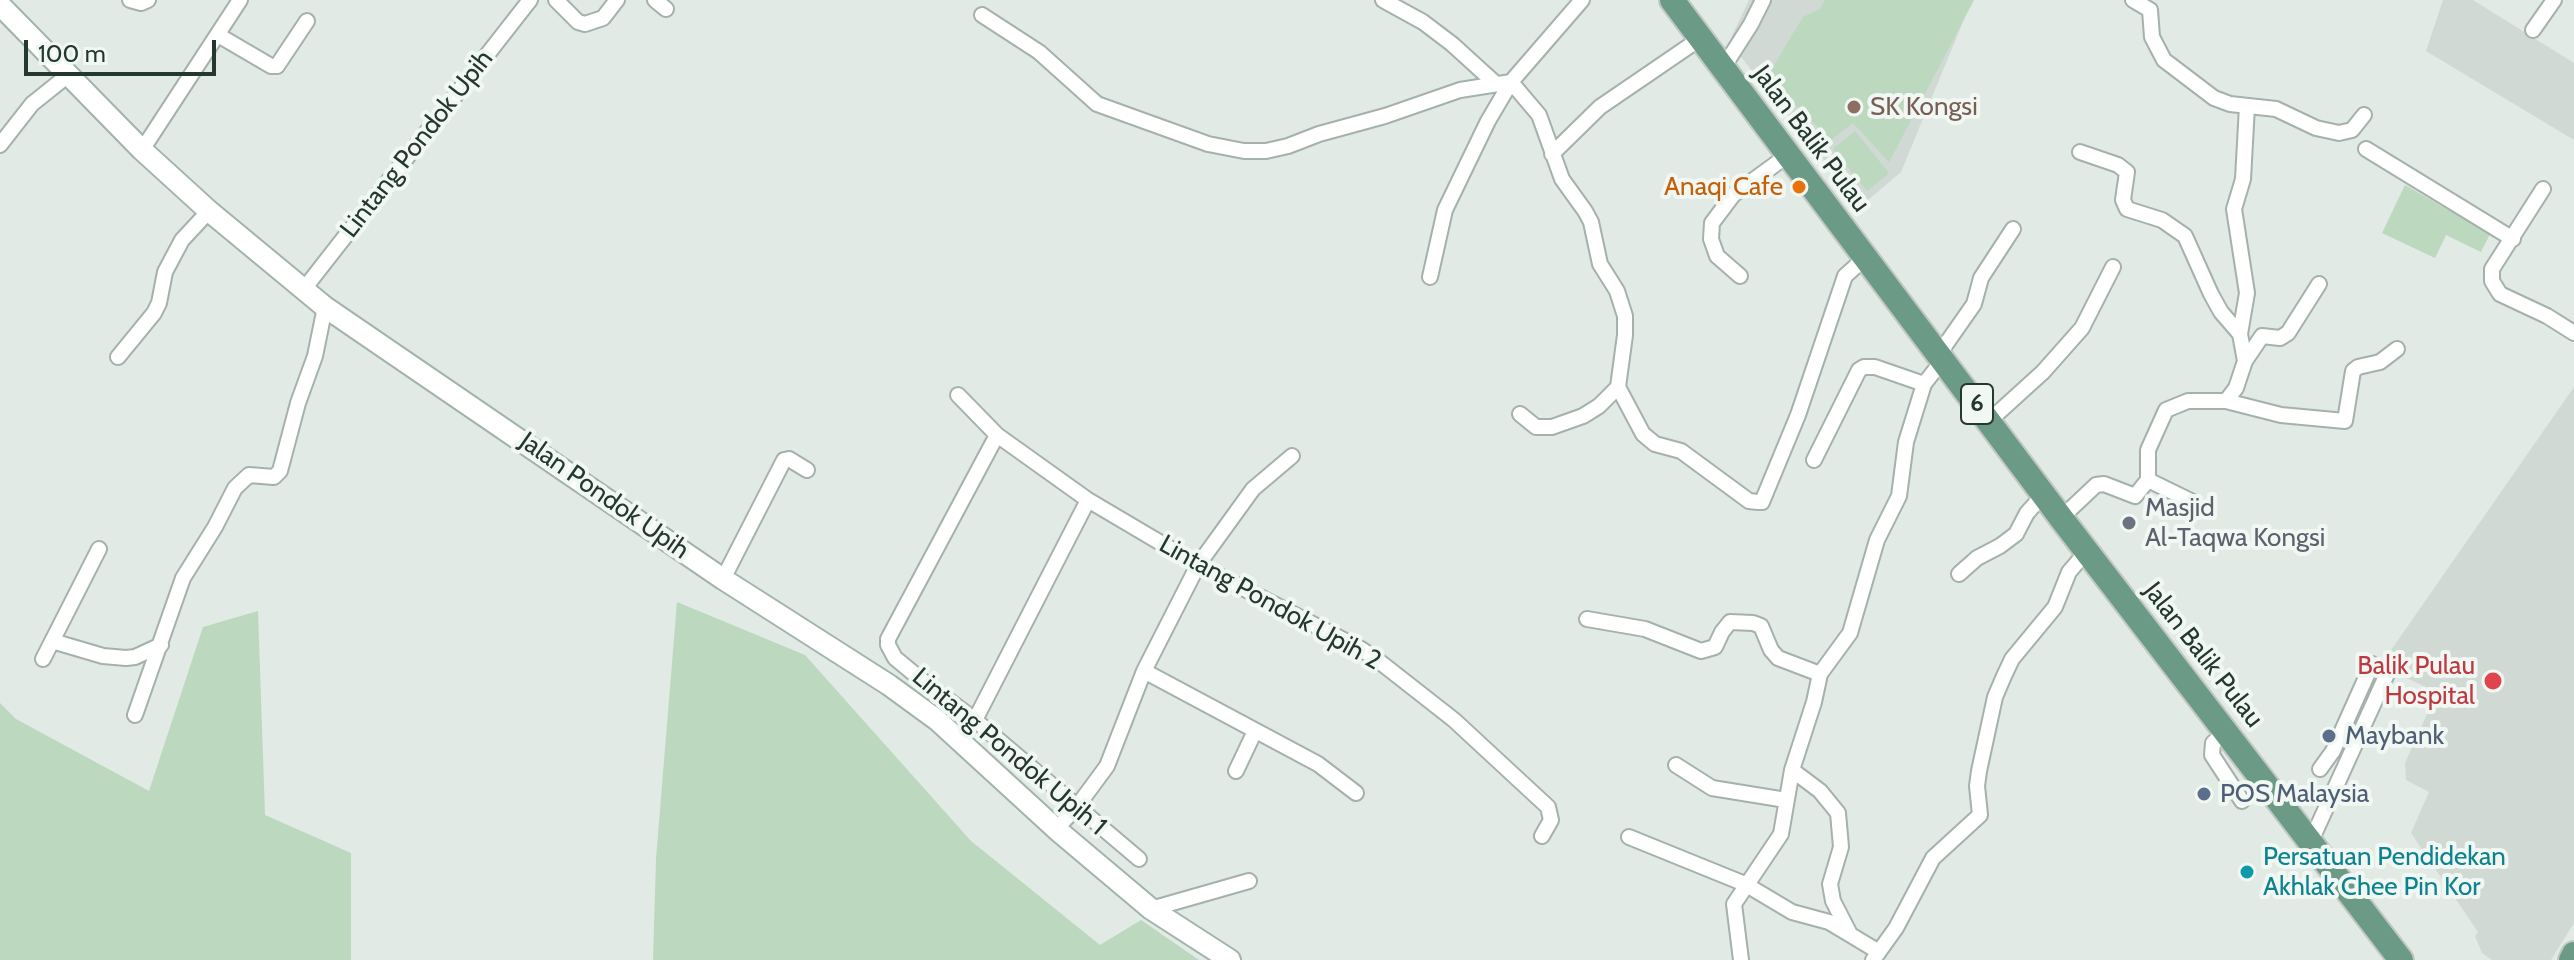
<!DOCTYPE html>
<style>
body{margin:0}
#map{position:relative;width:2574px;height:960px;overflow:hidden;background:#e1eae4;font-family:Cabin,sans-serif}
canvas{display:block}
.scale{position:absolute;left:24px;top:40px;width:192px;height:36px;box-sizing:border-box;border:4px solid #24382f;border-top:0;padding-left:10px;font-size:24px;line-height:28px;white-space:nowrap;color:#24382f;-webkit-text-stroke:6px #f1f7f3;paint-order:stroke}
</style>
<div id="map">
<canvas width="2574" height="960"></canvas>
<div class="scale">100 m</div>
</div>
<script>
const ctx = document.querySelector('canvas').getContext('2d');
ctx.lineJoin = 'round';
function paint(path, color) {
  ctx.fillStyle = color;
  ctx.fill(path, 'evenodd');
}
function shape(rows) {
  const path = new Path2D();
  for (const r of rows) {
    path.moveTo(r[0], r[1]);
    for (let i = 2; i < r.length; i += 2) path.lineTo(r[i], r[i + 1]);
  }
  return path;
}
function strokePath(path, color, width, dash) {
  ctx.strokeStyle = color;
  ctx.lineWidth = width;
  ctx.lineCap = dash ? 'butt' : 'round';
  ctx.setLineDash(dash || []);
  ctx.stroke(path);
}
function write(font, color, halo, rows, align = 'center') {
  ctx.font = font + ' Cabin,sans-serif';
  ctx.lineWidth = 8;
  ctx.setLineDash([]);
  ctx.textBaseline = 'middle';
  ctx.strokeStyle = halo;
  ctx.fillStyle = color;
  for (const [text, x, y, turn = 0] of rows) {
    ctx.save();
    ctx.translate(x, y);
    ctx.rotate((+turn || 0) * Math.PI / 180);
    ctx.textAlign = isNaN(turn) ? turn : align;
    if (halo) ctx.strokeText(text, 0, 0);
    ctx.fillText(text, 0, 0);
    ctx.restore();
  }
}
paint(shape([
 [1749,0,1972,0,1901,172,1861,206,1729,42],
 [2443,0,2473,0,2574,63,2574,140,2426,51],
 [2574,387,2574,923,2551,960,2492,960,2482,953,2475,936,2478,932,2411,833,2429,792,2406,780,2405,763,2437,692,2380,666]
]), '#d0d9d3');
paint(shape([
 [1825,0,1974,0,1889,162,1853,123,1831,140,1767,77,1803,17,1820,9],
 [1855,131,1889,173,1867,191,1833,149],
 [2405,185,2490,234,2481,252,2446,235,2435,258,2382,233],
 [677,602,805,655,971,841,1100,945,1141,920,1199,960,653,960,656,859],
 [258,611,265,815,351,853,351,960,0,960,0,703,16,719,149,791,203,627]
]), '#bcd8bf');
const minor = shape([
 [130,0,141,3,148,0],
 [556,0,578,22,585,24,603,18,617,0],
 [655,0,666,9],
 [1383,0,1423,22,1452,44,1496,84],
 [2133,0,2150,10,2152,37,2164,60,2214,98,2230,104,2276,109,2316,128,2339,133,2352,130,2364,115],
 [982,15,1039,52,1097,104,1208,144,1244,151,1266,151,1288,146,1319,134,1385,116,1460,90,1511,82,1582,0],
 [2533,30,2554,0],
 [218,35,271,66,277,66,307,21],
 [1723,68,1751,24,1763,0],
 [0,145,32,104,67,76],
 [2366,149,2513,239],
 [142,150,240,0],
 [2080,152,2118,165,2127,172,2123,200,2127,209,2162,220,2185,236,2211,294,2221,312,2240,334],
 [1552,154,1600,107,1701,38],
 [2543,189,2492,269,2492,281,2500,294,2547,316,2574,333],
 [1740,276,1717,256,1711,239,1712,223,1733,195,1788,155],
 [1430,277,1445,210,1488,121,1511,82,1539,115,1562,179,1585,211,1591,222,1600,264,1617,291,1625,316,1625,335,1618,387,1643,434,1655,444,1681,451,1749,501,1758,502,1762,502,1798,415,1845,276,1866,257],
 [304,289,530,0],
 [1939,354,1974,304,1981,278,2013,229],
 [118,357,154,313,159,303,165,272,182,240,209,211],
 [2245,361,2262,336,2280,338,2288,333,2319,284],
 [958,395,997,435,1088,500,1198,565,1361,649,1380,662,1454,720,1548,807,1551,820,1542,836],
 [2226,401,2281,415,2345,421,2353,371,2358,367,2380,362,2397,349],
 [1520,414,1536,427,1552,427,1583,416,1599,406,1618,387],
 [1989,421,2043,372,2082,328,2113,267],
 [997,435,888,639,888,645,895,658,924,682,975,720,1139,859],
 [1814,460,1859,370,1864,367,1875,367,1924,384],
 [2148,480,2193,502],
 [2061,518,2096,485,2104,484,2135,496,2148,480,2148,450,2166,410,2188,401,2226,401,2236,388,2245,361,2240,334,2247,293,2234,209,2243,179,2247,106],
 [1959,574,1977,558,2000,546,2016,534,2027,513,2044,494],
 [723,579,784,460,789,459,807,470],
 [1587,619,1645,629,1701,651,1715,647,1722,632,1730,622,1753,623,1761,626,1771,650,1778,658,1820,674],
 [52,641,103,656,126,658,135,657,161,645],
 [43,659,99,549],
 [1144,671,1318,764,1356,793],
 [135,715,183,578,215,527,235,488,249,475,274,477,280,471,298,403,315,356,325,307],
 [975,720,1088,500],
 [2227,730,2213,743,2212,755,2242,801],
 [1676,765,1712,788,1786,800],
 [2320,769,2333,751,2372,664],
 [1792,770,1820,791,1838,813,1841,847,1830,884,1833,901,1850,934],
 [1236,771,1255,731],
 [1056,829,1076,808,1107,766,1144,671,1198,565,1253,489,1292,456],
 [1629,837,1745,884,1792,912,1829,922,1879,952],
 [2311,841,2387,674],
 [1151,909,1249,881],
 [1741,960,1734,904,1781,834,1792,770,1814,702,1820,674,1850,633,1877,540,1899,496,1906,442,1924,384,1943,360],
 [1873,960,1896,928,1933,858,1980,815,1977,786,1979,771,1995,697,2004,676,2012,659,2055,607,2069,572,2087,551]
]);
const secondary = shape([
 [0,5,142,150,209,211,325,307,723,579,889,685,937,720,1056,829,1151,909,1230,960]
]);
const primary = shape([
 [1672,0,2061,518,2401,960],
 [2571,960,2574,954]
]);
strokePath(minor, '#a5b1aa', 18);
strokePath(secondary, '#a2b4aa', 24);
strokePath(primary, '#c2c7c5', 28);
strokePath(minor, '#fff', 14);
strokePath(secondary, '#fff', 20);
strokePath(primary, '#6b9a86', 24);
for (const [x, y, r, color] of [
 [1854,107,8,"#8d6e63"],
 [1799,187,8,"#e8710a"],
 [2129,523,8,"#6b7280"],
 [2493,681,10,"#e0444e"],
 [2329,736,8,"#5c6f8a"],
 [2204,794,8,"#5c6f8a"],
 [2247,872,8,"#0f9aa8"]
]) {
  const dot = new Path2D();
  dot.arc(x, y, r, 0, 2 * Math.PI);
  ctx.fillStyle = color;
  ctx.fill(dot);
  strokePath(dot, '#f1f7f3', 3);
}
for (const [x, y, w] of [
 [1977,404,32]
]) {
  const box = new Path2D();
  box.roundRect(x - w / 2, y - 20, w, 40, 6);
  ctx.fillStyle = '#f1f7f3';
  ctx.fill(box);
  strokePath(box, '#24382f', 2);
}
write('bold 24px', '#24382f', null, [
 ["6",1977,404]
]);
write('26px', '#785e54', '#f1f7f3', [
 ["SK Kongsi",1870,107]
], 'left');
write('26px', '#24382f', '#f1f7f3', [
 ["Jalan Balik Pulau",1811,139,53],
 ["Lintang Pondok Upih",417,144,-52],
 ["Jalan Pondok Upih",604,496,35],
 ["Lintang Pondok Upih 2",1270,603,29],
 ["Jalan Balik Pulau",2203,655,52],
 ["Lintang Pondok Upih 1",1009,752,40]
]);
write('26px', '#c56008', '#f1f7f3', [
 ["Anaqi Cafe",1783,187]
], 'right');
write('26px', '#5b616d', '#f1f7f3', [
 ["Masjid",2145,508],
 ["Al-Taqwa Kongsi",2145,538]
], 'left');
write('26px', '#be3a42', '#f1f7f3', [
 ["Balik Pulau",2475,666],
 ["Hospital",2475,696]
], 'right');
write('26px', '#4e5e75', '#f1f7f3', [
 ["Maybank",2345,736],
 ["POS Malaysia",2220,794]
], 'left');
write('26px', '#0d838f', '#f1f7f3', [
 ["Persatuan Pendidekan",2263,857],
 ["Akhlak Chee Pin Kor",2263,887]
], 'left');
</script>
